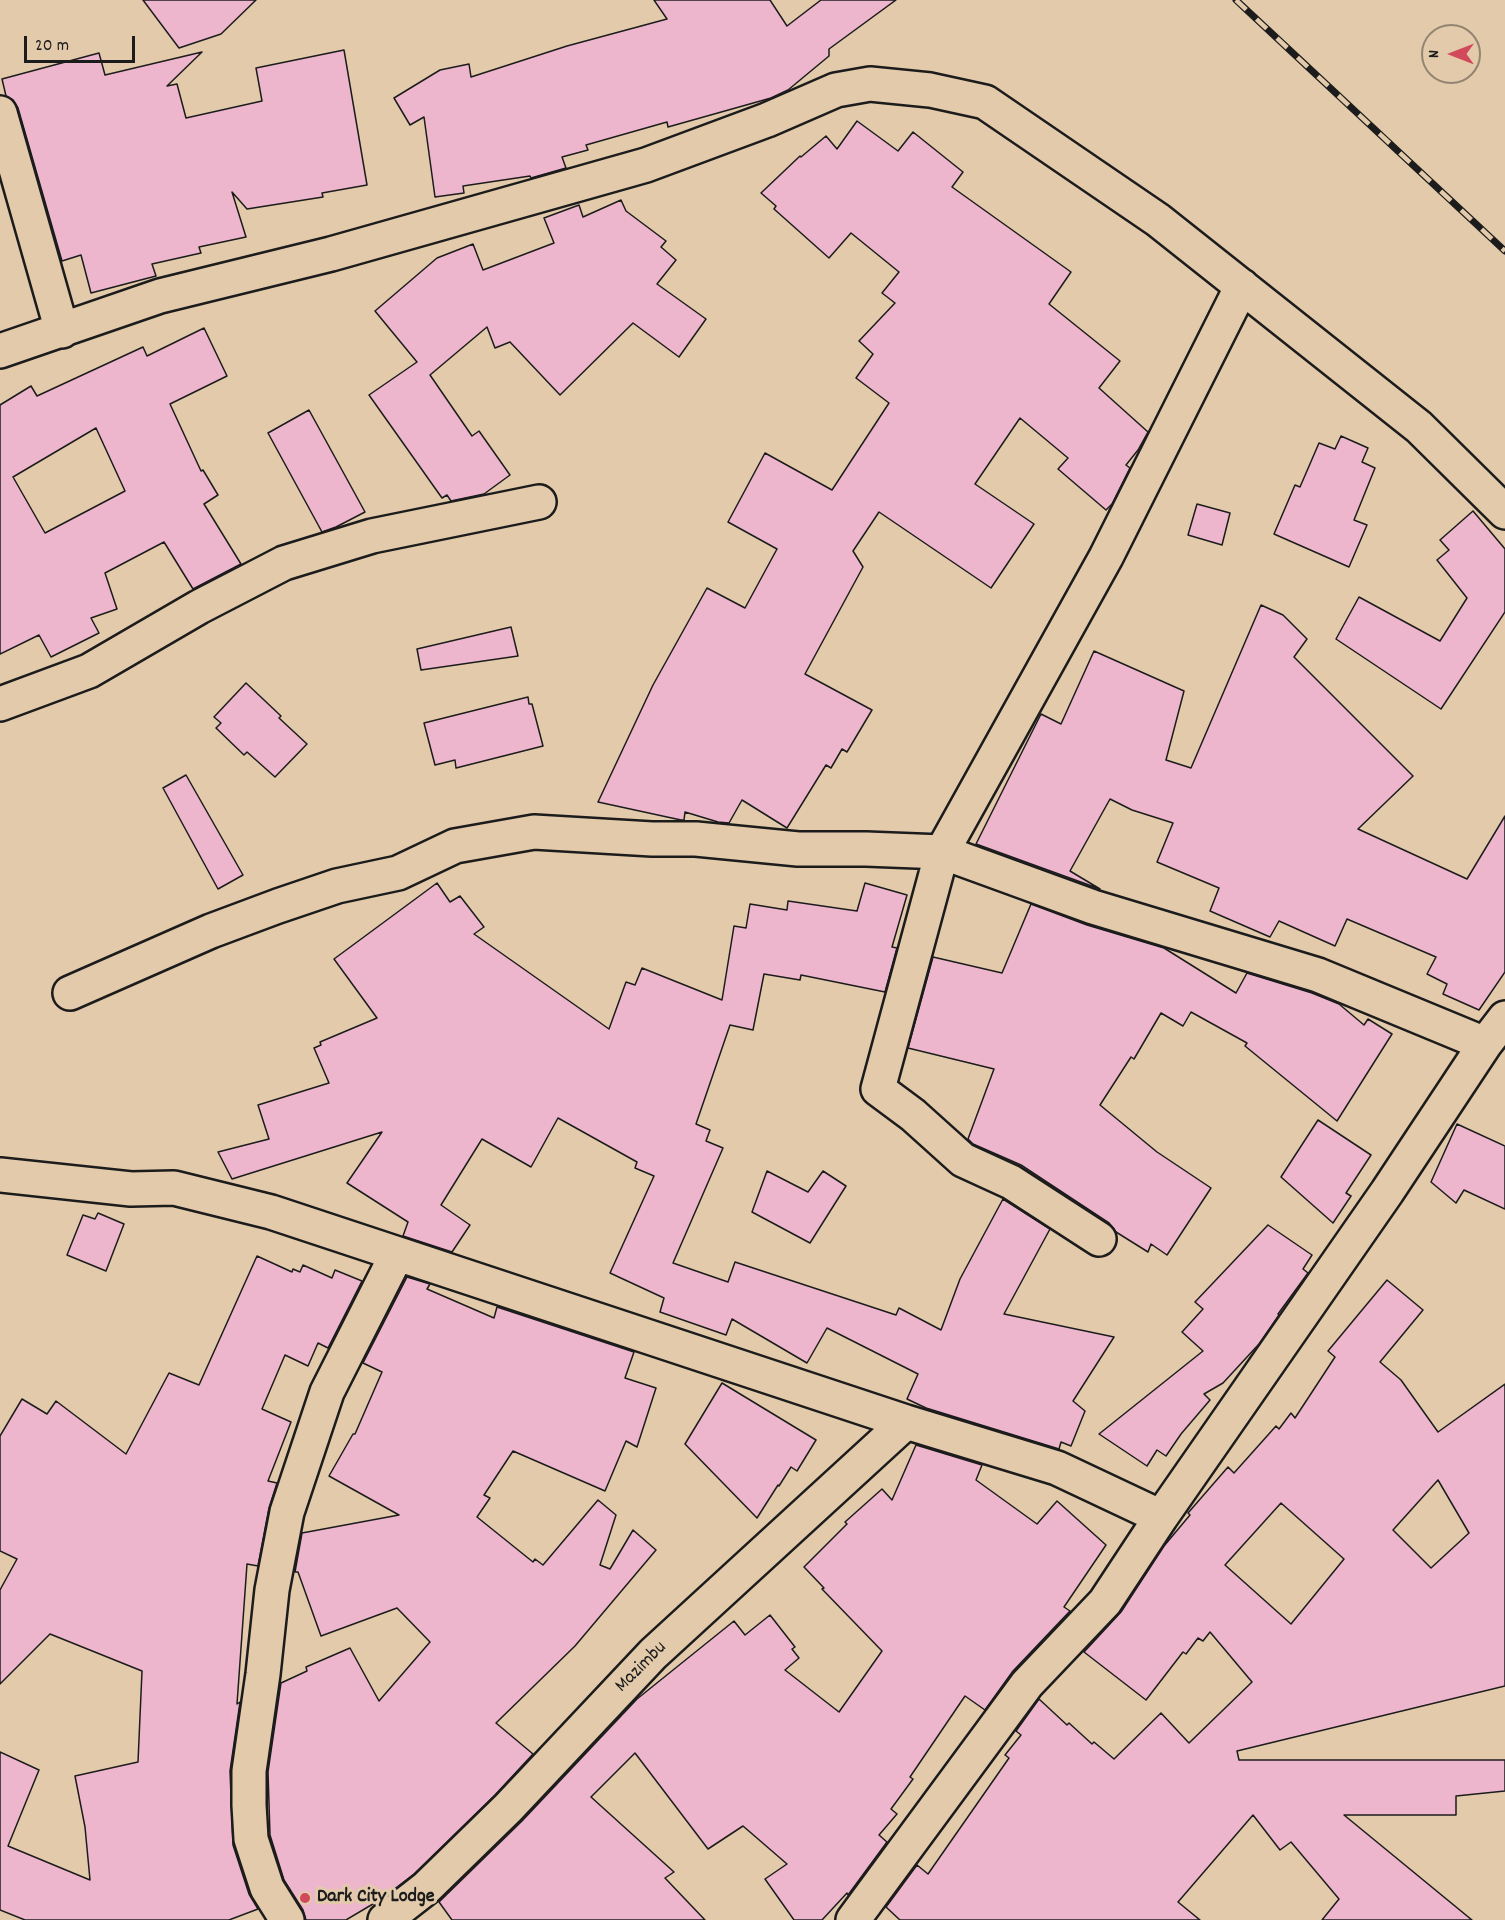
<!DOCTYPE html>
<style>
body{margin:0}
#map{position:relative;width:1505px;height:1920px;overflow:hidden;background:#e3caab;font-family:Dekko,sans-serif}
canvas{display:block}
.north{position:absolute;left:1421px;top:24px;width:60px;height:60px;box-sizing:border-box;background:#e3caab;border:2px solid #938472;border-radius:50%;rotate:270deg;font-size:16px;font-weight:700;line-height:24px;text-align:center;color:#1c1c1c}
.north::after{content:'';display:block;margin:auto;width:21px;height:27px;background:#d1495b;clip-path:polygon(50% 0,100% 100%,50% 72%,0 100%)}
.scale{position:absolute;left:24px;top:36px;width:111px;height:27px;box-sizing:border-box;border:3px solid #1c1c1c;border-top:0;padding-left:8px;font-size:18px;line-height:21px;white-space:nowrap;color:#1c1c1c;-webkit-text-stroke:4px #e3caab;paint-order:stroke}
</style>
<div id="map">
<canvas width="1505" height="1920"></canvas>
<div class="north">N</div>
<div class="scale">20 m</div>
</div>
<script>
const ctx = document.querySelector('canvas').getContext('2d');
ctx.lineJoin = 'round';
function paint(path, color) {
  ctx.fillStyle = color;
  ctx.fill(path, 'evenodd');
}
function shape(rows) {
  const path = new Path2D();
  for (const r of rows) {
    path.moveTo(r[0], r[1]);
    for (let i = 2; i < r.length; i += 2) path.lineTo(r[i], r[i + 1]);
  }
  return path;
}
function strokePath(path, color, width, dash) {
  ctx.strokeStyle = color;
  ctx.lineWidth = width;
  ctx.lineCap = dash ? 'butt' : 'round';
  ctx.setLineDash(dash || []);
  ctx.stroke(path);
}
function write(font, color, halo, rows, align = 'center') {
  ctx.font = font + ' Dekko,sans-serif';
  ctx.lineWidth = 6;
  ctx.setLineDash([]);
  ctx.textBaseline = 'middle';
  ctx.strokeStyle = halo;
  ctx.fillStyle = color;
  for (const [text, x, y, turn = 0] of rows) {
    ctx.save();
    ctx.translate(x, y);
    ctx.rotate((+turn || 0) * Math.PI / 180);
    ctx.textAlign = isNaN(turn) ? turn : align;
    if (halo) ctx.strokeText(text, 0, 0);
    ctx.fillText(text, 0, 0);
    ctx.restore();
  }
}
const building = shape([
 [143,0,256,0,221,34,179,48,143,0],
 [654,0,770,0,787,26,821,0,896,0,829,49,829,56,788,90,771,98,668,127,667,122,586,145,588,150,562,157,566,168,531,178,530,176,463,186,464,193,435,197,424,117,410,125,394,98,440,70,469,64,471,77,567,46,667,19,654,0],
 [344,50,367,185,322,193,323,197,247,209,232,192,246,237,199,247,201,253,152,264,156,276,91,293,81,255,62,261,18,108,13,100,6,96,2,79,99,53,105,75,202,52,167,86,177,84,186,118,262,101,256,68,344,50],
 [857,121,898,151,913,132,963,172,952,187,1071,272,1049,304,1120,361,1099,388,1148,432,1138,450,1126,465,1130,468,1112,504,1106,510,1058,469,1068,458,1020,418,975,484,1034,524,991,588,879,512,853,551,863,567,805,674,872,710,847,752,842,749,831,768,826,765,787,828,742,800,729,823,718,822,685,812,684,820,681,820,598,802,653,685,707,588,745,608,777,549,728,522,765,453,832,490,889,403,856,378,873,354,859,341,895,303,882,293,899,272,851,233,829,258,774,209,776,206,761,193,800,156,801,157,826,136,837,149,857,121],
 [621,200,626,211,666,241,661,247,676,260,657,284,706,319,679,357,633,323,560,395,510,342,495,348,487,327,430,375,472,436,479,431,510,475,484,494,451,501,447,495,442,498,369,395,417,362,375,311,437,258,473,244,483,270,554,243,544,218,579,205,583,217,621,200],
 [204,328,227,376,170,404,201,471,203,470,218,495,204,504,241,564,193,589,164,542,105,573,117,609,91,618,99,633,51,657,39,635,0,654,0,405,31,386,37,396,143,347,147,356,204,328],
 [96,428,125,491,45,533,13,477,96,428],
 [309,410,365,512,336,527,322,532,268,433,309,410],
 [1341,436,1368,448,1362,462,1375,468,1354,520,1367,525,1349,567,1274,534,1295,485,1300,487,1319,443,1335,449,1341,436],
 [1197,504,1230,513,1222,545,1188,535,1197,504],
 [1473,511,1505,549,1505,612,1441,709,1336,639,1359,597,1440,641,1467,598,1437,560,1449,550,1440,540,1473,511],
 [1261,605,1283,615,1307,639,1294,657,1413,776,1358,829,1467,879,1505,816,1505,972,1479,1010,1443,994,1447,984,1427,974,1436,957,1347,919,1335,946,1279,921,1270,937,1210,911,1219,888,1157,862,1173,823,1132,810,1110,799,1070,871,1100,889,976,844,1041,714,1061,724,1094,651,1184,691,1166,760,1191,768,1261,605],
 [511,627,518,656,421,670,417,649,511,627],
 [246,683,281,716,279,718,307,744,275,777,247,752,244,755,216,728,221,723,214,717,246,683],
 [528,697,529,704,532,704,543,746,456,768,455,760,435,765,424,723,528,697],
 [186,775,243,875,218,889,163,788,186,775],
 [437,883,450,902,460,896,484,927,474,934,609,1029,626,982,635,985,642,968,722,1000,734,926,746,928,750,904,787,910,788,901,857,911,865,883,907,895,892,947,897,948,885,992,801,975,800,980,764,974,753,1030,730,1025,696,1124,710,1130,706,1141,723,1148,673,1263,728,1282,735,1262,896,1315,899,1308,941,1330,960,1279,1003,1199,1050,1229,1004,1314,1114,1337,1073,1401,1085,1411,1071,1446,1061,1442,1059,1449,926,1408,907,1399,918,1374,827,1328,807,1363,732,1319,726,1335,660,1312,664,1298,610,1273,654,1176,635,1168,637,1162,558,1118,531,1167,482,1139,441,1205,470,1225,452,1252,403,1236,408,1222,347,1183,382,1132,232,1179,218,1152,269,1139,258,1105,329,1083,314,1048,321,1045,320,1042,377,1018,334,959,437,883],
 [1031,904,1087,925,1164,948,1236,993,1247,973,1312,993,1339,1004,1364,1025,1368,1019,1392,1034,1337,1121,1245,1046,1247,1043,1191,1012,1183,1026,1161,1013,1134,1059,1131,1057,1100,1105,1157,1152,1211,1188,1167,1255,1151,1244,1148,1252,1116,1232,1109,1223,1021,1165,973,1144,968,1139,994,1069,908,1048,933,957,1002,973,1031,904],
 [1318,1120,1371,1155,1346,1193,1351,1196,1333,1223,1281,1177,1318,1120],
 [1457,1124,1505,1146,1505,1209,1464,1190,1456,1203,1431,1182,1457,1124],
 [767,1171,808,1192,823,1171,846,1186,810,1243,752,1212,767,1171],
 [98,1213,124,1224,106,1271,67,1255,83,1215,95,1219,98,1213],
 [1268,1225,1312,1255,1303,1269,1308,1273,1278,1314,1279,1315,1259,1344,1223,1383,1204,1394,1210,1400,1181,1434,1166,1456,1157,1450,1147,1466,1099,1434,1203,1351,1182,1332,1203,1309,1195,1302,1268,1225],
 [257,1256,292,1272,293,1269,300,1272,303,1265,332,1278,335,1270,362,1281,328,1348,318,1343,308,1366,285,1355,262,1409,291,1422,268,1481,277,1483,269,1508,258,1566,247,1564,237,1704,240,1702,230,1771,233,1845,249,1894,258,1909,229,1920,25,1920,0,1910,0,1752,39,1770,8,1846,90,1880,85,1827,75,1776,138,1762,142,1671,50,1634,0,1684,0,1590,17,1559,0,1551,0,1436,22,1399,47,1414,56,1401,126,1454,169,1373,199,1385,257,1256],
 [407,1277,430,1284,427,1289,494,1318,497,1307,634,1352,625,1378,656,1388,637,1447,626,1441,605,1491,513,1451,484,1495,490,1498,477,1517,533,1562,535,1559,543,1565,598,1500,616,1515,600,1565,610,1569,633,1530,656,1550,575,1646,496,1723,533,1754,495,1795,414,1874,383,1898,346,1920,306,1920,303,1910,284,1880,270,1835,268,1772,281,1683,307,1671,306,1667,350,1648,379,1701,430,1642,397,1608,321,1636,298,1572,295,1572,302,1533,399,1515,329,1476,353,1434,355,1434,382,1372,363,1363,407,1277],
 [1387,1280,1423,1310,1380,1362,1401,1380,1438,1432,1505,1384,1505,1686,1237,1751,1239,1760,1505,1760,1505,1791,1456,1796,1456,1815,1344,1815,1472,1920,1322,1920,1339,1899,1291,1842,1280,1850,1253,1815,1178,1902,1200,1920,900,1920,886,1907,917,1865,928,1874,1009,1758,1005,1755,1021,1735,1016,1731,1039,1699,1067,1725,1069,1723,1092,1744,1094,1742,1114,1759,1161,1713,1189,1743,1252,1682,1210,1632,1203,1641,1198,1638,1186,1654,1183,1652,1146,1700,1084,1652,1121,1612,1164,1546,1190,1515,1188,1513,1228,1467,1234,1473,1276,1426,1279,1429,1291,1413,1295,1418,1335,1357,1328,1351,1387,1280],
 [1438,1480,1469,1533,1431,1568,1393,1530,1438,1480],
 [1281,1503,1344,1559,1291,1624,1225,1565,1281,1503],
 [722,1383,816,1440,797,1471,791,1467,779,1486,778,1485,757,1518,685,1444,722,1383],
 [916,1445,982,1465,976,1480,1037,1524,1057,1501,1106,1545,1064,1607,1070,1611,1013,1671,985,1710,965,1696,910,1777,913,1779,891,1809,897,1814,879,1835,887,1842,848,1895,847,1893,822,1920,794,1920,765,1879,787,1864,743,1826,708,1849,635,1753,591,1797,674,1872,665,1878,705,1920,452,1920,439,1902,522,1821,637,1699,734,1621,745,1635,770,1615,795,1647,792,1649,799,1658,785,1670,839,1712,882,1651,822,1589,824,1588,804,1567,847,1524,845,1522,882,1489,892,1500,916,1445]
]);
paint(building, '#eeb6cc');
strokePath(building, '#1c1c1c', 1.5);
const minor = shape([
 [0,113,62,331],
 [0,351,160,296,331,254,646,165,767,120,836,90,870,84,930,90,985,102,1158,220,1419,427,1505,512],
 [0,704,89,671,199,607,284,563,372,536,539,502],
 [70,993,211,931,278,906,337,886,398,873,455,846,534,832,652,839,696,839,798,849,866,849,942,852,1093,907,1318,975,1485,1044],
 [0,1175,131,1189,174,1188,271,1212,906,1422,1057,1468,1161,1517],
 [1099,1239,1011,1182,963,1160,913,1115,878,1089,942,852,1106,557,1242,286],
 [287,1920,267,1888,251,1839,249,1805,249,1771,263,1674,272,1590,287,1512,327,1392,397,1254],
 [385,1920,426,1888,508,1808,653,1654,906,1422],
 [853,1920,1027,1684,1105,1602,1161,1517,1387,1192,1485,1044,1505,1018]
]);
strokePath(minor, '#1c1c1c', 38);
strokePath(minor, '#e3caab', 33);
const rail = shape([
 [1236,0,1505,251]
]);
strokePath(rail, '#1c1c1c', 7);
strokePath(rail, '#e3caab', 4.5, [14]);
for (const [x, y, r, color] of [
 [305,1898,6,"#d1495b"]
]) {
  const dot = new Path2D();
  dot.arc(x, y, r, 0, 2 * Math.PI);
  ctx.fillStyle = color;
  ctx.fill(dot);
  strokePath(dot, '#e3caab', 2);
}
write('20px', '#1c1c1c', '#e3caab', [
 ["Mazimbu",642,1668,-45]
]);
write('bold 20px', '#1c1c1c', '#e3caab', [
 ["Dark City Lodge",317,1898]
], 'left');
</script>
